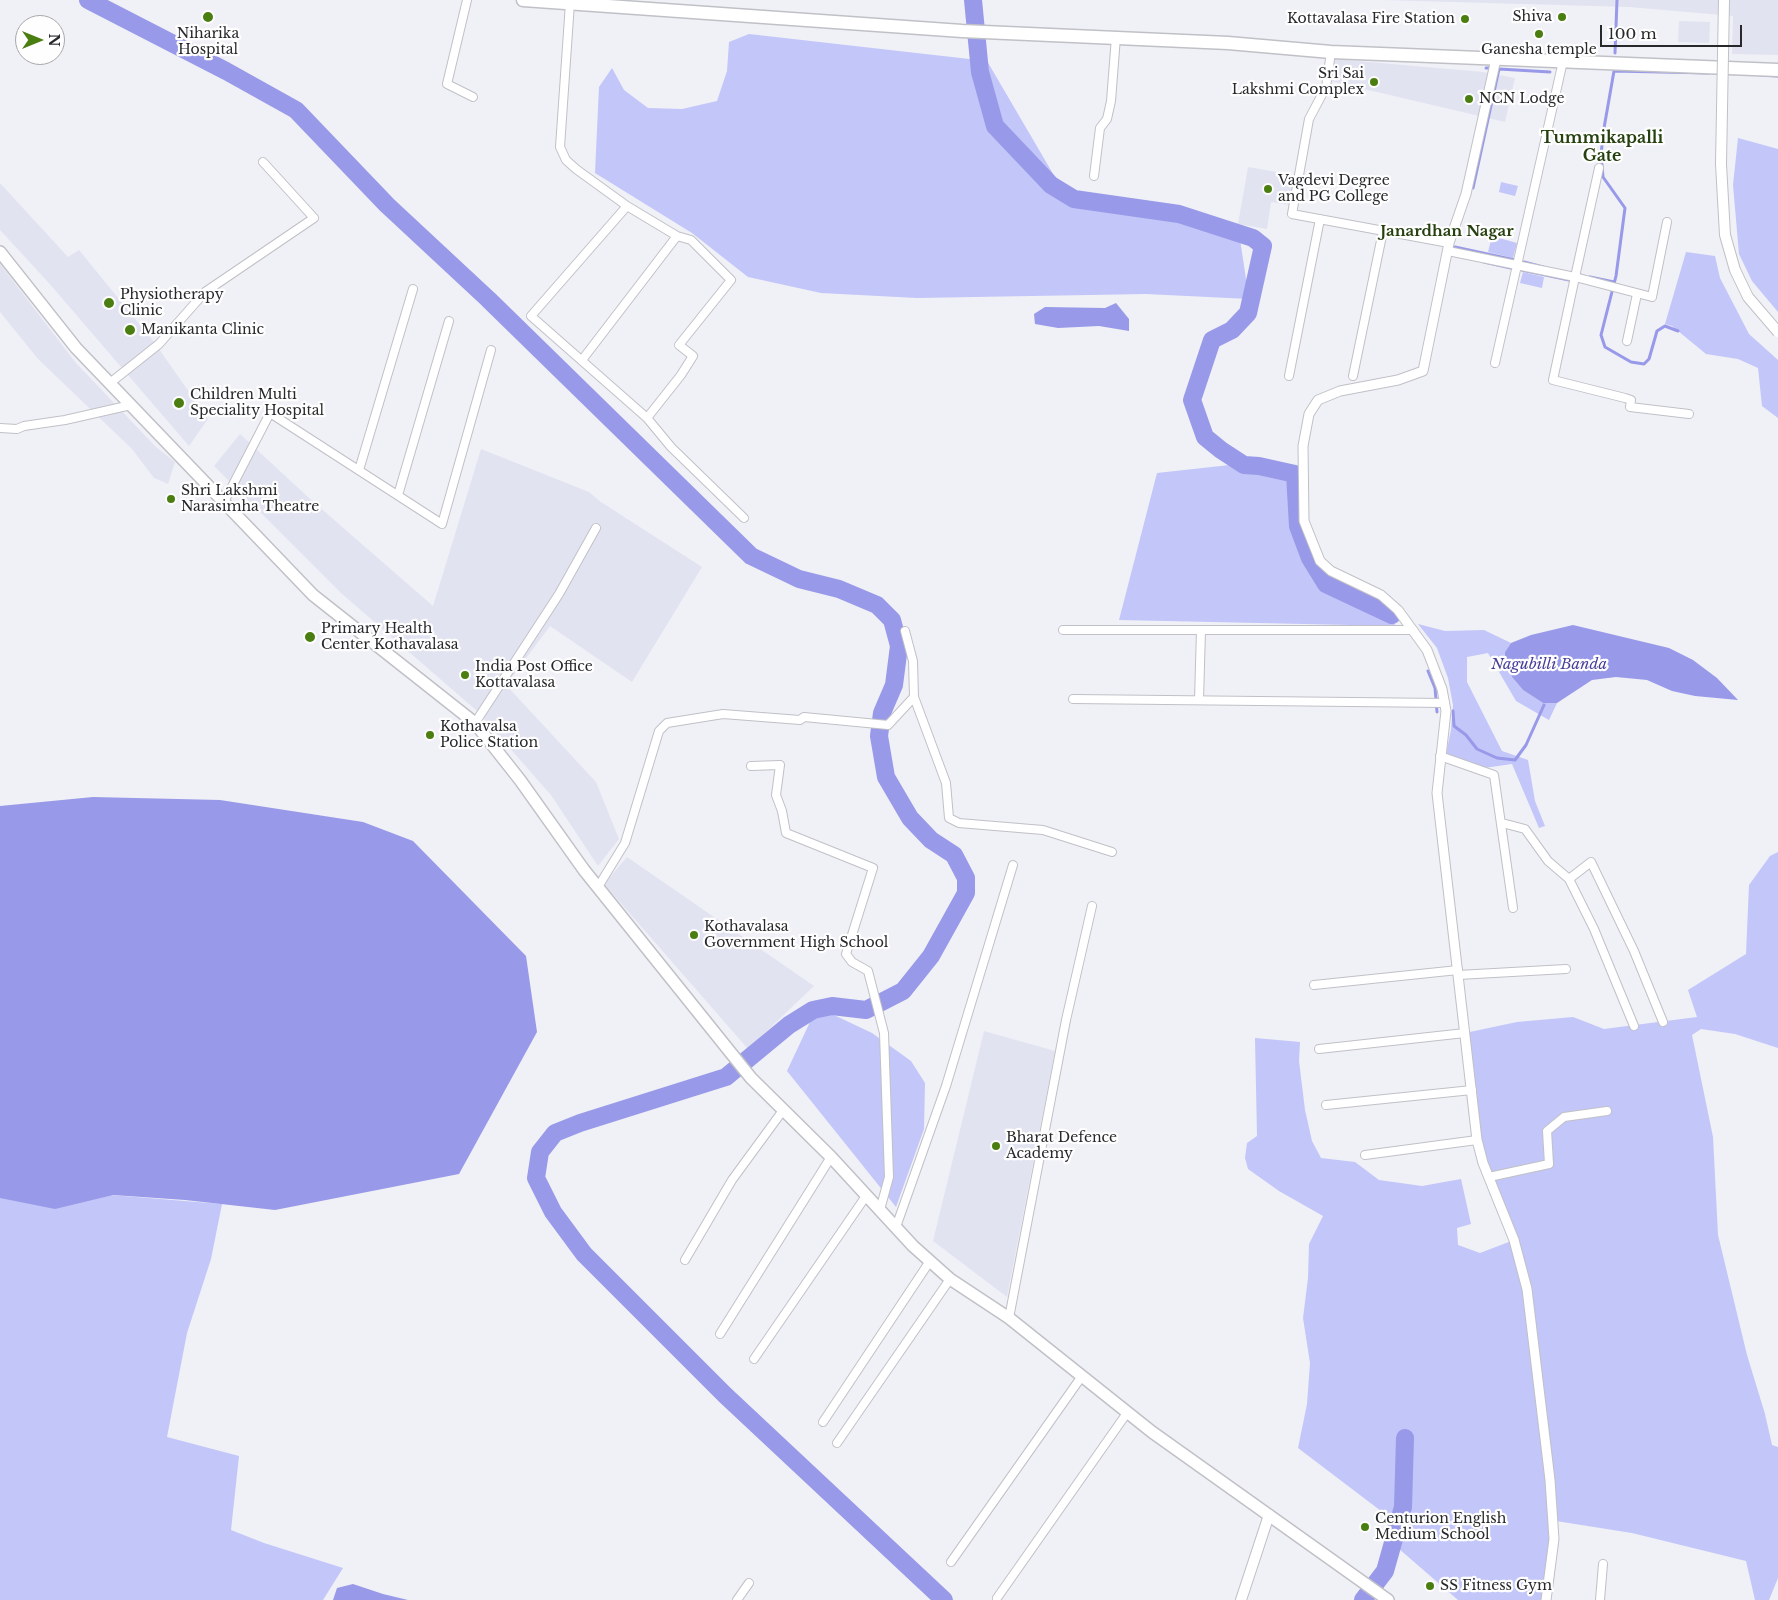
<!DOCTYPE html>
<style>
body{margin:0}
#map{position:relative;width:1778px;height:1600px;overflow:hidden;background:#f0f0f7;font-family:"Libre Baskerville",serif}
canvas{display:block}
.north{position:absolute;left:15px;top:15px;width:50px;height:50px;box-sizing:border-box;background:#fefefe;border:1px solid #a8a8a9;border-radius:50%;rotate:90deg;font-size:14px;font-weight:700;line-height:20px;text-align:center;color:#27282a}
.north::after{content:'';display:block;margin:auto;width:18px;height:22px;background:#4b7e10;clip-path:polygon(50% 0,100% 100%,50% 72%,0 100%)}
.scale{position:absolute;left:1600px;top:25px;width:142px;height:22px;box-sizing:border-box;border:2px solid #27282a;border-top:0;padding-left:6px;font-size:15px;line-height:18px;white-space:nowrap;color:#27282a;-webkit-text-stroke:4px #fefefe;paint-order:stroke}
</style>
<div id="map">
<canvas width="1778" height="1600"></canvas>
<div class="north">N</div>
<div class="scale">100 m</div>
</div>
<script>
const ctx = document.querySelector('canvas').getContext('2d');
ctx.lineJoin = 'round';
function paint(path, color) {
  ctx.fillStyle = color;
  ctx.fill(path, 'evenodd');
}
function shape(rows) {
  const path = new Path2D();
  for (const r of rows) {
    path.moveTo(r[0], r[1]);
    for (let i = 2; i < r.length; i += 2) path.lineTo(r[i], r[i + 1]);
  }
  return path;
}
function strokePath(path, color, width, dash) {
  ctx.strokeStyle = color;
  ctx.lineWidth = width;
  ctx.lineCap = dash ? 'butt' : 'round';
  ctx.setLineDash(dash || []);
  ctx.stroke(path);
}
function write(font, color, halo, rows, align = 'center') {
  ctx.font = font + ' "Libre Baskerville",serif';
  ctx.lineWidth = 4.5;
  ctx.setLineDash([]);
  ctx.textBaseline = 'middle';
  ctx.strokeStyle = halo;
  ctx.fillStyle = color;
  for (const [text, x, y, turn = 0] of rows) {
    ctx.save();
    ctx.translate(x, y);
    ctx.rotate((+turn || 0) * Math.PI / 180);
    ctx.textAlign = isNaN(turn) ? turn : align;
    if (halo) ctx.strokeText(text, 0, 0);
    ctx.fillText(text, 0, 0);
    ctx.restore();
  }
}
paint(shape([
 [1382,0,1778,0,1778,55,1732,54,1733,16,1629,7],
 [1679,21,1710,22,1709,43,1678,42],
 [1335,59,1483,72,1515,78,1505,122,1330,81],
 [1248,167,1294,175,1289,205,1271,202,1267,229,1238,224],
 [0,183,68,257,79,250,154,342,208,419,189,446,48,282,0,230],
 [0,264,76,363,156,447,175,462,168,484,154,478,132,449,38,359,0,312],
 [240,434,309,498,433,606,481,449,589,492,601,502,702,567,632,682,550,626,506,685,596,782,619,839,598,866,551,795,477,711,341,593,214,466],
 [627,857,814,986,748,1049,604,884],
 [984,1031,1055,1051,1007,1297,933,1241]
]), '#e2e3f1');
paint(shape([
 [749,34,987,61,1066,196,1238,226,1249,299,1146,294,917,298,821,293,748,277,692,233,595,173,599,87,612,68,624,90,648,108,682,109,717,101,727,71,729,42],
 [1738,138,1778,149,1778,312,1752,281,1739,254,1733,185],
 [1501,182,1518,186,1515,196,1499,192],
 [1492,236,1517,243,1513,258,1488,252],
 [1686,252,1715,256,1720,278,1749,334,1778,360,1778,418,1762,406,1758,368,1738,359,1706,354,1672,326,1665,324],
 [1523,272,1544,277,1542,288,1520,283],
 [1257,462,1298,467,1292,512,1305,556,1326,589,1365,605,1397,626,1119,620,1157,473],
 [1418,624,1445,631,1484,630,1511,643,1505,652,1505,659,1512,677,1523,690,1543,703,1557,703,1549,720,1516,701,1488,653,1467,657,1467,682,1502,751,1528,760,1535,801,1545,826,1539,828,1512,764,1484,768,1446,754,1451,730,1453,705,1448,678,1437,648],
 [1778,852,1778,1048,1735,1034,1701,1029,1692,1035,1713,1137,1718,1235,1747,1355,1765,1414,1772,1445,1778,1447,1778,1578,1769,1600,1755,1600,1746,1561,1632,1533,1556,1521,1546,1600,1458,1600,1398,1548,1381,1511,1298,1448,1307,1404,1310,1363,1303,1318,1308,1278,1309,1244,1323,1216,1279,1191,1248,1169,1245,1158,1247,1143,1257,1136,1255,1038,1300,1042,1299,1061,1305,1110,1312,1141,1321,1158,1355,1162,1379,1180,1422,1186,1461,1179,1471,1224,1457,1228,1458,1245,1480,1253,1514,1240,1483,1163,1465,1033,1517,1022,1573,1017,1604,1029,1697,1017,1688,990,1746,954,1749,885,1770,856],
 [817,1007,872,1033,911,1061,925,1083,924,1129,896,1207,787,1071],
 [0,1186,222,1204,211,1259,187,1333,167,1437,239,1456,231,1530,264,1543,343,1568,323,1600,0,1600]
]), '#c3c6f8');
paint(shape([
 [1116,303,1129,319,1129,331,1099,326,1058,328,1035,324,1034,314,1045,307,1105,308],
 [1573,625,1669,648,1693,660,1717,678,1738,700,1695,696,1672,691,1647,680,1616,677,1592,680,1557,703,1543,703,1523,690,1512,677,1505,659,1505,652,1511,643,1531,635],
 [93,797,220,800,363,822,413,841,526,956,537,1032,459,1174,275,1210,185,1200,113,1195,55,1209,0,1198,0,806],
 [353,1584,383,1594,408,1600,333,1600,337,1588]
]), '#9899e8');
strokePath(shape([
 [1615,53,1617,0],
 [1486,68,1489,68],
 [1760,75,1778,76],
 [1473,188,1499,69,1550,72],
 [1455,247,1515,260],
 [1484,262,1511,268],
 [1524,262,1543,267],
 [1522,270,1569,280],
 [1590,277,1614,282],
 [1678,331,1665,326,1657,331,1649,359,1644,364,1631,362,1605,347,1601,335,1616,276,1625,208,1603,177,1601,154,1604,128,1614,71,1709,73],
 [1428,671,1435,688,1437,712],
 [1453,711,1454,726,1466,735,1477,749,1497,758,1515,760,1526,745,1544,705]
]), '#9899e8', 3);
strokePath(shape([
 [88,0,226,71,296,110,387,205,488,299,751,556,799,579,839,589,877,605,892,620,899,646,894,685,882,713,879,736,886,777,910,818,931,840,954,855,966,878,966,893,931,956,903,991,866,1010,832,1006,813,1010,789,1025,726,1077,580,1123,555,1133,540,1152,536,1178,553,1212,584,1254,725,1395,944,1600],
 [973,0,980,72,995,126,1051,185,1074,199,1179,214,1253,238,1263,246,1248,313,1232,330,1212,340,1192,400,1205,437,1221,450,1244,465,1259,466,1295,474,1298,526,1310,558,1326,584,1392,615],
 [1363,1600,1385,1571,1403,1507,1405,1438]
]), '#9899e8', 18);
const minor = shape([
 [467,0,447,84,473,97],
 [570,3,560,147,566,160,576,169,627,206,677,236,582,360],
 [1331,52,1326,87,1309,119,1292,214,1449,243],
 [1094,176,1100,128,1107,119,1111,101,1116,37],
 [627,206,531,316,647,418,671,447,744,518],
 [1667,222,1652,297,1575,277,1553,380,1625,398,1631,400,1630,407,1689,414],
 [1448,251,1575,277,1599,168],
 [1627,341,1637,294],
 [1495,363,1563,61],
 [1289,376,1320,219],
 [1353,376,1383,231],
 [110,383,159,344,205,292,314,218,263,162],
 [647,418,681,375,693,356,679,345,731,280,691,240,677,236],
 [0,428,17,429,24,426,65,420,131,405],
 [359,470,413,289],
 [398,495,449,321],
 [224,502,270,413,442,524,491,350],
 [1063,630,1413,630],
 [905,631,913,661,914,697,946,783,949,818,959,823,1043,830,1112,852],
 [1073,699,1445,703],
 [1199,700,1201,630],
 [475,723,559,594,596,528],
 [1440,756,1494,775,1513,908],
 [751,766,780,765,776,795,782,811,786,833,873,868,846,954,852,962,868,971,884,1033,889,1177,880,1210],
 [1502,823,1525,829,1548,861,1569,879,1594,929,1634,1026],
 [1569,879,1591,862,1634,951,1663,1022],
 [598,887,625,843,659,731,667,723,723,714,800,720,804,717,888,725,914,697],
 [1458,975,1566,969],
 [1314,985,1458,970],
 [1319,1049,1465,1033],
 [1326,1105,1472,1090],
 [1365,1155,1477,1140],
 [1489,1177,1549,1164,1547,1131,1564,1117,1607,1111],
 [896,1227,946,1086,1013,865],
 [685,1260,732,1180,784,1109],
 [1009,1318,1066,1020,1092,906],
 [720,1334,831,1157],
 [754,1359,866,1196],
 [823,1422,930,1261],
 [837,1443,950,1279],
 [951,1562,1082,1376],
 [997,1598,1127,1413],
 [737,1600,749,1583],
 [1600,1600,1603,1564]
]);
const tertiary = shape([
 [1496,59,1466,194,1449,243,1423,371,1398,380,1340,391,1318,400,1309,414,1303,446,1304,521,1320,561,1331,571,1381,595,1398,610,1427,650,1442,689,1446,711,1437,793,1477,1140,1483,1163,1514,1240,1527,1289,1550,1480,1554,1539,1546,1600]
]);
const secondary = shape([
 [1241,1600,1269,1515]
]);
const primary = shape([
 [0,252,76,348,313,595,475,723,520,780,584,870,751,1078,831,1157,913,1246,950,1279,1009,1318,1152,1432,1388,1600]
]);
const trunk = shape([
 [523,0,962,31,1228,43,1331,52,1778,70]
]);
strokePath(minor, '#c0c1c7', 10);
strokePath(tertiary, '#c0c1c7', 11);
strokePath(secondary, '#c0c1c7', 12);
strokePath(primary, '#c0c1c7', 14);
strokePath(trunk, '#c0c1c7', 15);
strokePath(minor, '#fff', 8);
strokePath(tertiary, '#fff', 9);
strokePath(secondary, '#fff', 10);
strokePath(primary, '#fff', 11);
strokePath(trunk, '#fff', 12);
const secondaryBridge = shape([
 [1724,0,1721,164,1725,235,1735,270,1748,297,1778,332]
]);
strokePath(secondaryBridge, '#c0c1c7', 12, []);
strokePath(secondaryBridge, '#fff', 10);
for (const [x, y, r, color] of [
 [208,17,6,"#4b7e10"],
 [1562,17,5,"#4b7e10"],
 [1465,19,5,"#4b7e10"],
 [1539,34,5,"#4b7e10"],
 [1374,82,5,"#4b7e10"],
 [1469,99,5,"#4b7e10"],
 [1268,189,5,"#4b7e10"],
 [109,303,6,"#4b7e10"],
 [130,330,6,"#4b7e10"],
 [179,403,6,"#4b7e10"],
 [171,499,5,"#4b7e10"],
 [310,637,6,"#4b7e10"],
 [465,675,5,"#4b7e10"],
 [430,735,5,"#4b7e10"],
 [694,935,5,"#4b7e10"],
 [996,1146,5,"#4b7e10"],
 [1365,1527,5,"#4b7e10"],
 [1430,1586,5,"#4b7e10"]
]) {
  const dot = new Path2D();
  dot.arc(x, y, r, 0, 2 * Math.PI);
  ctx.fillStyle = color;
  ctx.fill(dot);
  strokePath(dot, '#fefefe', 2);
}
write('14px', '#27282a', '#fefefe', [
 ["Shiva",1552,17,"right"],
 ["Kottavalasa Fire Station",1455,19,"right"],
 ["Niharika",208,34,"center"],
 ["Hospital",208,50,"center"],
 ["Ganesha temple",1539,50,"center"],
 ["Sri Sai",1364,74,"right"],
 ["Lakshmi Complex",1364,90,"right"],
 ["NCN Lodge",1479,99],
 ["Vagdevi Degree",1278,181],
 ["and PG College",1278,197],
 ["Physiotherapy",120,295],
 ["Clinic",120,311],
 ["Manikanta Clinic",141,330],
 ["Children Multi",190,395],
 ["Speciality Hospital",190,411],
 ["Shri Lakshmi",181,491],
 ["Narasimha Theatre",181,507],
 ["Primary Health",321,629],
 ["Center Kothavalasa",321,645],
 ["India Post Office",475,667],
 ["Kottavalasa",475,683],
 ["Kothavalsa",440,727],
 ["Police Station",440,743],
 ["Kothavalasa",704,927],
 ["Government High School",704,943],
 ["Bharat Defence",1006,1138],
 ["Academy",1006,1154],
 ["Centurion English",1375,1519],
 ["Medium School",1375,1535],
 ["SS Fitness Gym",1440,1586]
], 'left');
write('bold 15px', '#253f0e', '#fefefe', [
 ["Janardhan Nagar",1447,232]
]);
write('italic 15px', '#473e9a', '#fefefe', [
 ["Nagubilli Banda",1549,665]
]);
write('bold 16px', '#253f0e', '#fefefe', [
 ["Tummikapalli",1602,138],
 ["Gate",1602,156]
]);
</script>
